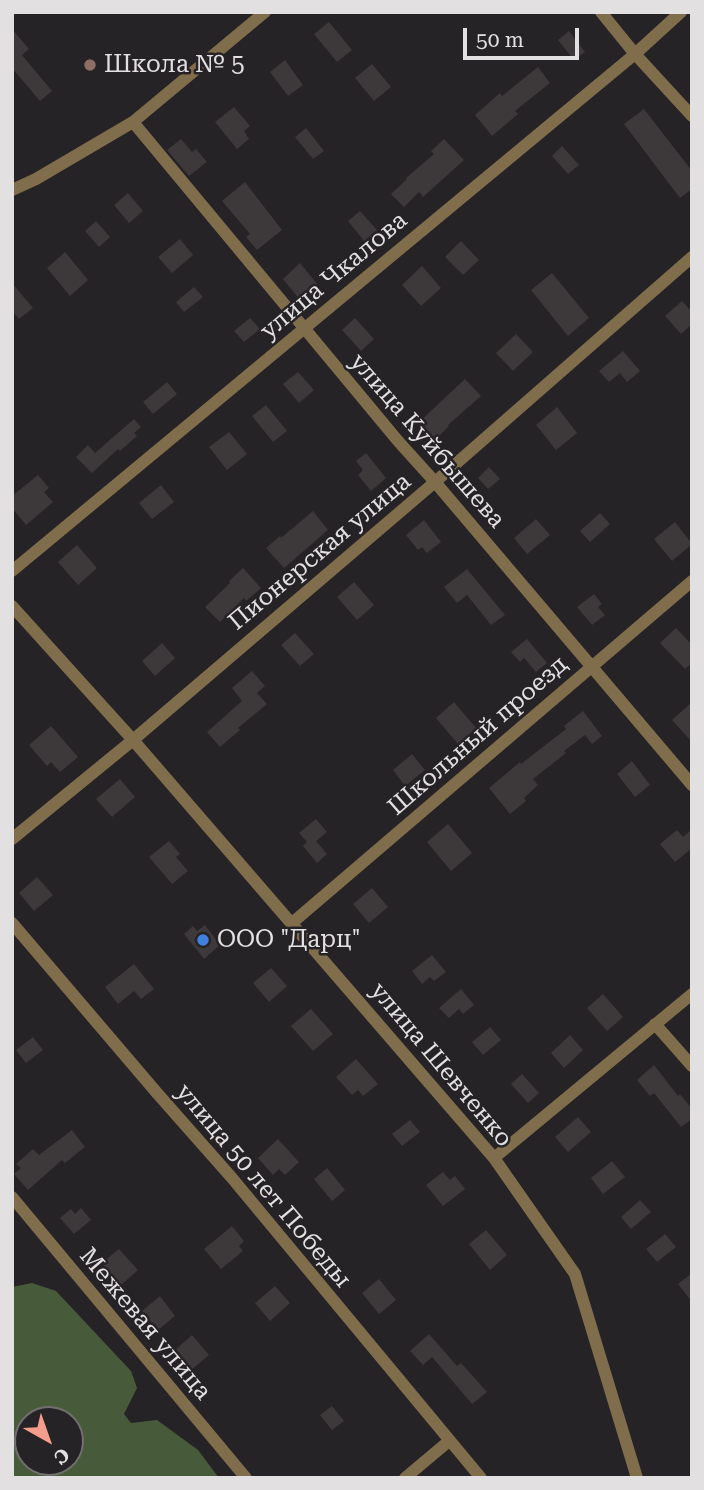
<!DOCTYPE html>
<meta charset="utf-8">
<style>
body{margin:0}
#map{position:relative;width:704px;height:1490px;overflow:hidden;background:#262326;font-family:"Roboto Serif",serif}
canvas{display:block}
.frame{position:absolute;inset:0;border:14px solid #e3e0e2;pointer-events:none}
.north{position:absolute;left:14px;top:1406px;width:70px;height:70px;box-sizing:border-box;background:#262326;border:2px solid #726f71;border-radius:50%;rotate:140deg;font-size:19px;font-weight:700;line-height:28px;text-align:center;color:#e3e0e2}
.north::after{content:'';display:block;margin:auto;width:24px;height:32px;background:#f49d8c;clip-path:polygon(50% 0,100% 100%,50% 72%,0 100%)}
.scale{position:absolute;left:463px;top:28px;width:116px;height:32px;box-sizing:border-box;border:4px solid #e3e0e2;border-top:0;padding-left:9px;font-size:21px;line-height:24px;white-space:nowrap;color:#e3e0e2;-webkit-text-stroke:5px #262326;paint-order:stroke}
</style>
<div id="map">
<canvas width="704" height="1490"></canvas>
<div class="frame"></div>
<div class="north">С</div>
<div class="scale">50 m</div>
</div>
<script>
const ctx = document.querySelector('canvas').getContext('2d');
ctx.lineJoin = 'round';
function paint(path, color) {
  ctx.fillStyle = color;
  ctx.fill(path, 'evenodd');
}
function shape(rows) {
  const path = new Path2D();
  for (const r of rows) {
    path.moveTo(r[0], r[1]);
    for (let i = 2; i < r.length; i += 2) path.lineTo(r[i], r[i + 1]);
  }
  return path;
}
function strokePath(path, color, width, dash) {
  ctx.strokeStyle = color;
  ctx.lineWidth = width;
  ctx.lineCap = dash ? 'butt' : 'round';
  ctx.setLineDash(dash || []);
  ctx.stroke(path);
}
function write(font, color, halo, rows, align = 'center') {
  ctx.font = font + ' "Roboto Serif",serif';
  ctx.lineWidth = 5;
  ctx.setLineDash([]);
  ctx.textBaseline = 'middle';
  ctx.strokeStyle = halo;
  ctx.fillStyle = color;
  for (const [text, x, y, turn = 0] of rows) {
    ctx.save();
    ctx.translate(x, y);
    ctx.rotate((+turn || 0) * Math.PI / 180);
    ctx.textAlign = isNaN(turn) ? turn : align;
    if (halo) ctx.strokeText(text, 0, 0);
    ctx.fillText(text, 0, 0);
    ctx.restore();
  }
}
paint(shape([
 [32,1283,56,1291,131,1371,137,1388,124,1414,131,1423,157,1420,198,1450,219,1478,12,1478,12,1287],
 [28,1420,70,1420,70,1462,28,1462]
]), '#475b3a');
paint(shape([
 [329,22,352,50,337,62,314,34],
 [12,29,29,49,22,55,52,91,40,101,12,68],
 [569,31,585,52,574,60,558,40],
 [285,60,303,85,288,96,270,72],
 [372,64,391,87,374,101,355,78],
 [538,67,550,83,515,111,518,114,492,136,475,115,500,93,502,96],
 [234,107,250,126,244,131,249,139,237,149,215,122],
 [644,109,692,171,692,189,680,198,624,124],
 [306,128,324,151,313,159,295,137],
 [181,139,192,152,196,149,207,162,189,176,167,150],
 [444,139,464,160,423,197,419,192,404,207,391,194,407,179,406,178,434,154,431,151],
 [562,146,579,165,568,174,552,156],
 [245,182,282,230,257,250,246,237,250,234,222,201],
 [128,193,143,211,129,223,114,205],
 [360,211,377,230,364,241,348,221],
 [96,221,110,237,99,247,85,231],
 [180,239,193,255,172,273,158,257],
 [461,241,479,260,463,275,445,257],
 [65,252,88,280,70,296,47,268],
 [300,263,318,285,300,300,283,279],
 [422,266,441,288,421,306,402,285],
 [552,273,589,318,568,336,531,290],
 [12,283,33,308,19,319,12,311],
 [194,287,203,297,184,312,176,302],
 [682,301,692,312,692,324,681,334,665,316],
 [250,318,260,329,244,342,234,331],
 [355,318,374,339,361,351,342,330],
 [516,334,533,352,513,371,496,353],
 [623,351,640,371,627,382,620,373,609,382,599,371],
 [298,372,314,390,299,403,283,384],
 [465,379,481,396,448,425,449,426,434,441,418,423],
 [167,382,177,394,153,414,143,402],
 [266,405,287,431,273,442,252,416],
 [557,407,577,433,556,450,536,425],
 [134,419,141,427,134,433,137,436,120,451,118,449,92,473,76,457,88,445,95,453],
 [229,432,247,454,227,470,209,447],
 [366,453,386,478,371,491,358,475,363,470,356,461],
 [489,467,500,479,488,489,478,478],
 [38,475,49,488,44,492,53,502,26,525,12,508,12,496],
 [161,485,174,502,152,519,139,503],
 [313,511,328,530,284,568,266,548,280,536,281,538],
 [600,513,610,524,590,542,580,531],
 [536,519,550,535,527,554,514,538],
 [424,520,441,542,427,553,422,547,418,550,406,535],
 [675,522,692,544,672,561,654,539],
 [77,545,97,568,78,585,58,562],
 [243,568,261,588,246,601,244,598,220,622,205,607,230,583,229,581],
 [467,569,505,615,491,625,467,595,457,603,444,587],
 [354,582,374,605,357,620,337,597],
 [594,594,602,604,598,607,605,615,592,625,577,607],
 [676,628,692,645,692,663,685,669,660,643],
 [295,633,314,654,300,666,281,645],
 [527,639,547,663,536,672,524,658,520,662,511,652],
 [162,643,175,658,155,676,142,661],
 [252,671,265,686,257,693,267,704,238,728,240,730,220,747,207,732,242,701,232,688],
 [454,702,476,728,458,744,436,718],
 [692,702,692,742,672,720],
 [583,711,602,736,592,744,585,735,564,751,566,753,533,779,538,785,524,798,526,801,510,814,489,788,520,762,521,764,566,729,564,726],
 [51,726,78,757,60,772,51,762,47,766,29,745],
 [412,754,425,770,405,786,393,770],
 [632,761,650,785,635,797,617,774],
 [120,779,135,797,112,817,96,799],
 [316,819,327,832,316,841,327,854,317,863,303,846,307,842,299,833],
 [448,824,472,853,451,871,427,842],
 [692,829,692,848,675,862,660,844,677,830,683,837],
 [169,841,180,854,176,857,188,871,172,884,149,857],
 [37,877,53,895,34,911,19,893],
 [372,888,388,907,369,923,353,904],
 [205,925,220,945,204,959,184,934,193,926,197,931],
 [432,955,446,972,434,981,430,977,422,984,412,971],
 [134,964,154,989,141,999,134,991,118,1004,105,987],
 [271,968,287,986,269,1002,253,983],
 [461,989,474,1005,463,1014,459,1009,449,1018,439,1008],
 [603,994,623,1017,607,1031,587,1008],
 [311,1009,333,1034,313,1051,291,1026],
 [490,1027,501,1040,483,1055,472,1042],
 [570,1035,583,1050,564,1068,551,1053],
 [33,1037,43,1050,26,1063,16,1050],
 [356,1059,378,1084,363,1096,358,1090,352,1095,336,1077],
 [654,1065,678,1096,680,1094,692,1109,692,1119,681,1127,654,1093,650,1096,637,1080],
 [522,1074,539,1093,528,1103,511,1084],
 [578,1117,591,1132,568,1152,555,1137],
 [410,1120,420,1132,402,1146,392,1134],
 [72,1130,85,1147,65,1163,62,1160,28,1190,14,1174,21,1168,16,1164,33,1149,39,1155],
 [278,1139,299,1162,285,1175,279,1169,273,1175,258,1158],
 [612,1161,625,1177,603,1194,591,1178],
 [327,1168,345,1190,332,1201,314,1179],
 [443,1172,450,1180,455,1176,465,1189,443,1206,426,1185],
 [640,1200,651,1212,631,1229,621,1217],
 [81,1208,91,1220,74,1234,60,1218,71,1209,75,1214],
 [232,1226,244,1241,239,1246,243,1251,221,1269,204,1249],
 [486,1230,507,1255,490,1270,469,1244],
 [665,1234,676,1247,657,1262,646,1249],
 [119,1249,138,1270,121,1285,102,1263],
 [692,1273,692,1302,678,1284],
 [379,1279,396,1300,379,1314,362,1293],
 [275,1286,290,1303,270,1321,255,1303],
 [160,1296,175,1316,158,1330,142,1311],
 [429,1334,457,1366,461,1363,487,1392,472,1404,432,1357,423,1365,410,1351],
 [192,1335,209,1355,190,1371,173,1352],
 [332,1406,344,1421,332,1430,320,1415]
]), '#3d383a');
strokePath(shape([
 [601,12,635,54,692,116],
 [133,122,398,441,435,482,692,785],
 [12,190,36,179,133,122,265,12],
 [12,571,635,54,681,12],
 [12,606,133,740,494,1158,575,1274,637,1478],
 [12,839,133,740,435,482,692,257],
 [12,923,157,1093,232,1178,481,1478],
 [292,923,692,581],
 [655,1024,692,1066],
 [494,1158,692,994],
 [12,1197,246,1478],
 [405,1478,449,1441]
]), '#806d4c', 12);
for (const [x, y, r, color] of [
 [90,65,7,"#8d6e63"],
 [203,940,7,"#3f7fe0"]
]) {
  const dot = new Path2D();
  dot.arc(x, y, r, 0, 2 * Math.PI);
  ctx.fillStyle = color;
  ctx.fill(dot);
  strokePath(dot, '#262326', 2.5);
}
write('24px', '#e3e0e2', '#262326', [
 ["Школа № 5",104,65],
 ["ООО \"Дарц\"",217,940]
], 'left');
write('24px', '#e3e0e2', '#262326', [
 ["улица Чкалова",334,276,-40],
 ["улица Куйбышева",427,441,49],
 ["Пионерская улица",320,552,-40],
 ["Школьный проезд",478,736,-41],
 ["улица Шевченко",441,1065,50],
 ["улица 50 лет Победы",263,1186,50],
 ["Межевая улица",145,1324,50]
]);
</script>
